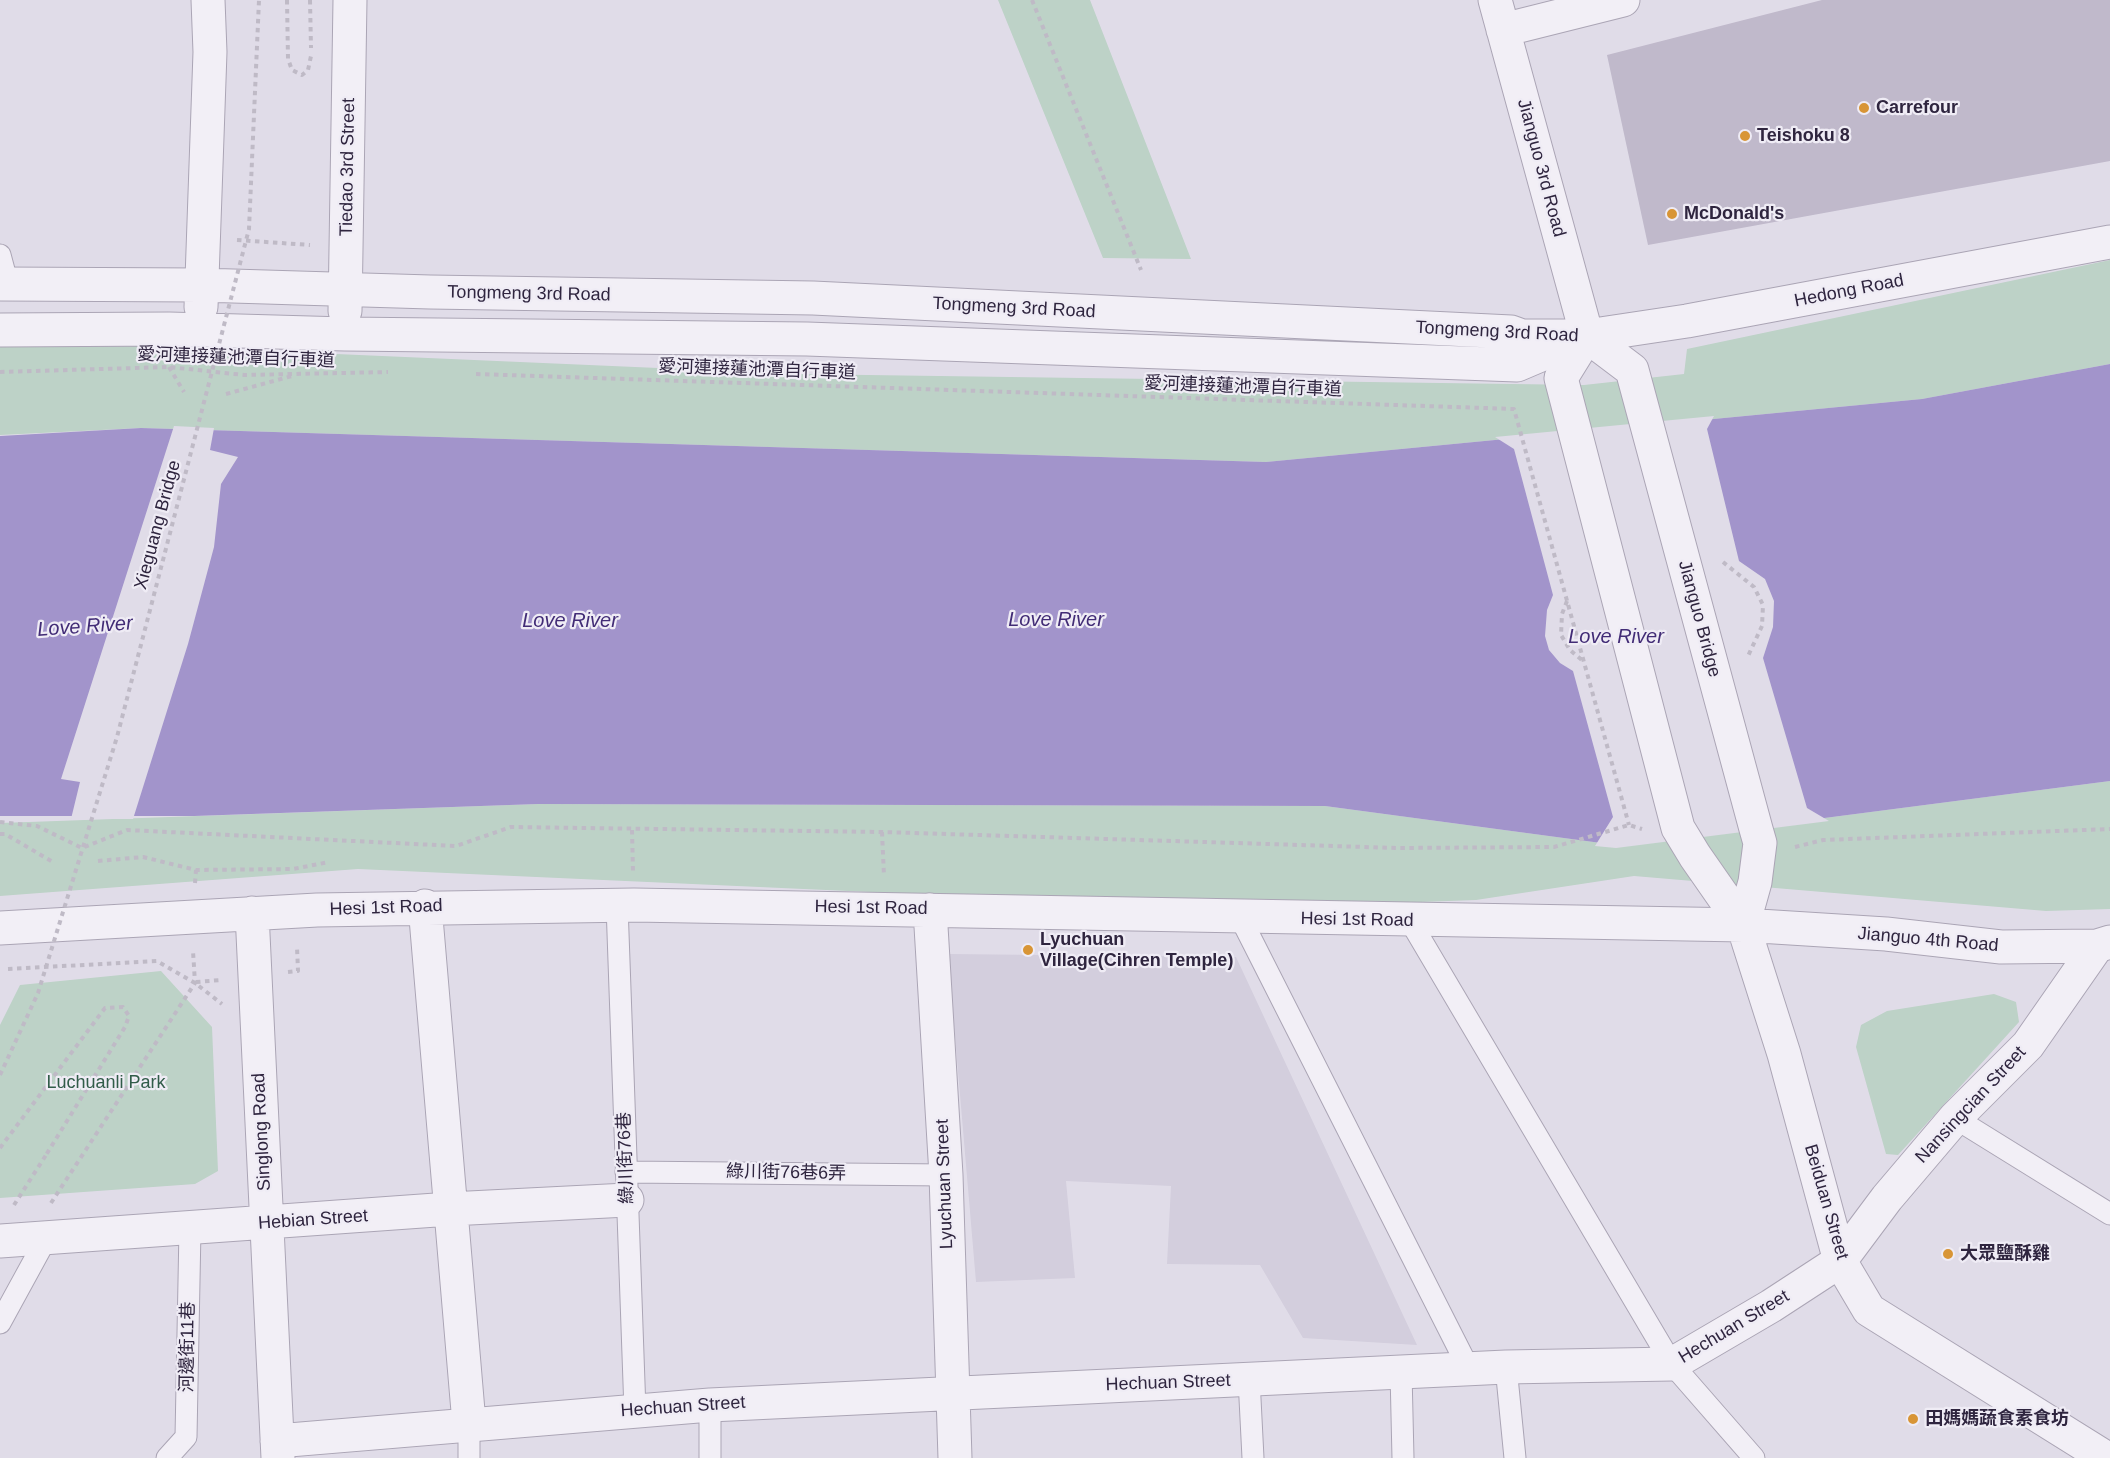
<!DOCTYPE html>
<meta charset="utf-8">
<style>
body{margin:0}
canvas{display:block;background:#e0dce8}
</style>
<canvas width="2110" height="1458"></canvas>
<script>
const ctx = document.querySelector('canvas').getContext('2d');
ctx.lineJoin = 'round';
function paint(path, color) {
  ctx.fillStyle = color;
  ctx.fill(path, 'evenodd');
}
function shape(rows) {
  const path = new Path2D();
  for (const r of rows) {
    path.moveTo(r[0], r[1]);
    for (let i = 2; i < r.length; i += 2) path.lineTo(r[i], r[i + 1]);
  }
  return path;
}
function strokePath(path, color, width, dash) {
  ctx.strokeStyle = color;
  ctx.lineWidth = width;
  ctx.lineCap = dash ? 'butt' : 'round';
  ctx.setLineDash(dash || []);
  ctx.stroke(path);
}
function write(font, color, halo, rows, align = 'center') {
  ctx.font = font + ' Arial,"Noto Sans TC",sans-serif';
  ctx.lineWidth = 4.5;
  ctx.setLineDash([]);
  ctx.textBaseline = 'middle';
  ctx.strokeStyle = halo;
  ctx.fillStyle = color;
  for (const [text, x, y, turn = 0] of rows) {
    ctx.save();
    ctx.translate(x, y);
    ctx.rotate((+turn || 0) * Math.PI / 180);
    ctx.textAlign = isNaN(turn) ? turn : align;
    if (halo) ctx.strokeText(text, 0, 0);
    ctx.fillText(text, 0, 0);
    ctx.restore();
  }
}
paint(shape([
 [948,954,1236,957,1417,1345,1303,1338,1260,1265,1167,1264,1171,1186,1066,1181,1075,1278,976,1282]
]), '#d3cedd');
paint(shape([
 [998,0,1090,0,1191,259,1103,258],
 [2110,260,2110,364,1922,399,1266,462,141,428,0,435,0,347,152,346,796,374,1584,385,1684,374,1687,349],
 [2110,781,2110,909,2046,911,1634,876,1476,900,1393,903,893,893,358,869,0,896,0,823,538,804,1325,806,1616,845],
 [161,971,212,1027,218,1171,195,1184,0,1198,0,1025,20,985],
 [1994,994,2016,1002,2019,1022,1898,1155,1886,1154,1856,1047,1861,1025,1887,1011]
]), '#bdd2c7');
paint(shape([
 [2110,364,2110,781,1616,845,1325,806,538,804,194,816,0,816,0,436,141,428,1266,462,1922,399]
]), '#a294cb');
paint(shape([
 [1714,416,1707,429,1739,561,1765,579,1774,601,1773,627,1763,658,1807,808,1829,821,1616,848,1595,846,1613,817,1573,671,1560,663,1549,650,1545,636,1547,610,1553,595,1514,449,1495,437],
 [174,426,214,428,210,450,238,457,221,484,214,547,188,644,133,819,71,819,80,782,61,779]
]), '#e0dce8');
paint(shape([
 [1822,0,2110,0,2110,161,1648,245,1607,55]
]), '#c0b9cb');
const lane = shape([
 [0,255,8,285],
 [617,905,635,1411],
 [1240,917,1469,1369],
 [1410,921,1672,1364,1754,1458],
 [1955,1118,2110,1214],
 [626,1172,946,1175],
 [0,1323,47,1237],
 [1506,1367,1515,1458],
 [1401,1372,1403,1458],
 [1249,1379,1253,1458],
 [469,1423,469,1458],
 [167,1458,186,1437,190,1229],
 [710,1458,710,1405]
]);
const street = shape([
 [1495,0,1587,336,1632,370,1756,829,1760,843,1755,882,1743,925],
 [1503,30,1623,0],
 [0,284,200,285,430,292,813,298,1511,332,1522,336,1587,336,1687,321,2110,242],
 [201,307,210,52,208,0],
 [345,311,350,0],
 [0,330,169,329,345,334,807,339,1517,365,1571,342],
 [1587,336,1561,378,1678,828,1695,856,1743,925,1784,1054,1840,1261,1869,1310,2106,1458],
 [425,906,469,1423],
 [930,910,946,1175,955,1458],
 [252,913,278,1458],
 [0,928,317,910,634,905,1743,925,1886,934,2001,947,2097,946,2110,942],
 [0,1241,450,1209,627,1200],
 [277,1441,710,1405,1506,1367,1672,1364,1771,1306,1840,1261,1887,1198,1955,1118,2028,1045,2097,946]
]);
strokePath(lane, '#aba5b5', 23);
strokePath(street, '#aba5b5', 35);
strokePath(shape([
 [287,0,288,59,292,70,302,75,308,70,311,56],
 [310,0,311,48],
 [1032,0,1141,270],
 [237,240,310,245],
 [169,367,184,392],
 [0,372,169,367,244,375,388,372],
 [476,374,1514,409,1629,825],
 [226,394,292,376],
 [1723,562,1754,587,1763,605,1762,626,1748,656],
 [1567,601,1562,614,1561,635,1570,650,1583,661],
 [0,822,37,826,82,848,127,830,456,846,511,827,882,832,1397,848,1554,847,1629,825,1642,829],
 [632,830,633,872],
 [882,832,884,876],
 [0,834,5,834,53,862],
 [1795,847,1823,840,2110,829],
 [98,861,143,857,196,870,293,869,329,862],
 [195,883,196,870],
 [8,969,157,961,195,983,222,1004],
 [288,972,298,971,297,947],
 [196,982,221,980],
 [51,1203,195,983,193,951],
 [14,1205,46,1155]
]), '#bfbac6', 4, [4.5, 4.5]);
strokePath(lane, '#f2eff6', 21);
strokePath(street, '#f2eff6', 33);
strokePath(shape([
 [0,1075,38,993,117,737,249,229,259,0],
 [0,1148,105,1008,123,1007,129,1016,125,1027,46,1155]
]), '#bfbac6', 4, [4.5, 4.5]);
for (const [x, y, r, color] of [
 [1864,108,6,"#d89536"],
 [1745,136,6,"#d89536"],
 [1672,214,6,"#d89536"],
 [1028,950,6,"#d89536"],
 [1948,1254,6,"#d89536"],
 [1913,1419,6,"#d89536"]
]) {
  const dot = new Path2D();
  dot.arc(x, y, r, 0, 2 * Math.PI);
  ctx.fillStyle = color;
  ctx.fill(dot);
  strokePath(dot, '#efecf5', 2);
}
write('bold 18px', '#2f253f', '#efecf5', [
 ["Carrefour",1876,108],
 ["Teishoku 8",1757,136],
 ["McDonald's",1684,214],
 ["Lyuchuan",1040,940],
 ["Village(Cihren Temple)",1040,961],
 ["大眾鹽酥雞",1960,1254],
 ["田媽媽蔬食素食坊",1925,1419]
], 'left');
write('18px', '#2f253f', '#efecf5', [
 ["Tiedao 3rd Street",348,167,-89],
 ["Jianguo 3rd Road",1541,168,75],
 ["Hedong Road",1849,291,-11],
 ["Tongmeng 3rd Road",529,294,1],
 ["Tongmeng 3rd Road",1014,308,3],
 ["Tongmeng 3rd Road",1497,332,3],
 ["愛河連接蓮池潭自行車道",236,358,2],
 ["愛河連接蓮池潭自行車道",757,370,2],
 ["愛河連接蓮池潭自行車道",1243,387,2],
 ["Xieguang Bridge",158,525,-75],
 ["Jianguo Bridge",1699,619,75],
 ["Hesi 1st Road",386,908,-2],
 ["Hesi 1st Road",871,908,1],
 ["Hesi 1st Road",1357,920,1],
 ["Jianguo 4th Road",1928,940,5],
 ["Nansingcian Street",1971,1105,-47],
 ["Singlong Road",262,1132,-93],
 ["綠川街76巷",626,1158,-92],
 ["綠川街76巷6弄",786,1173,1],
 ["Lyuchuan Street",945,1184,-92],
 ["Beiduan Street",1826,1202,74],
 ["Hebian Street",313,1220,-4],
 ["Hechuan Street",1734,1327,-31],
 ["河邊街11巷",188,1347,-89],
 ["Hechuan Street",1168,1383,-2],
 ["Hechuan Street",683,1407,-4]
]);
write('18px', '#315c49', '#efecf5', [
 ["Luchuanli Park",106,1083]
]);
write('italic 20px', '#422c76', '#efecf5', [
 ["Love River",1056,620],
 ["Love River",570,621],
 ["Love River",85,627,-4],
 ["Love River",1616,637]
]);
</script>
